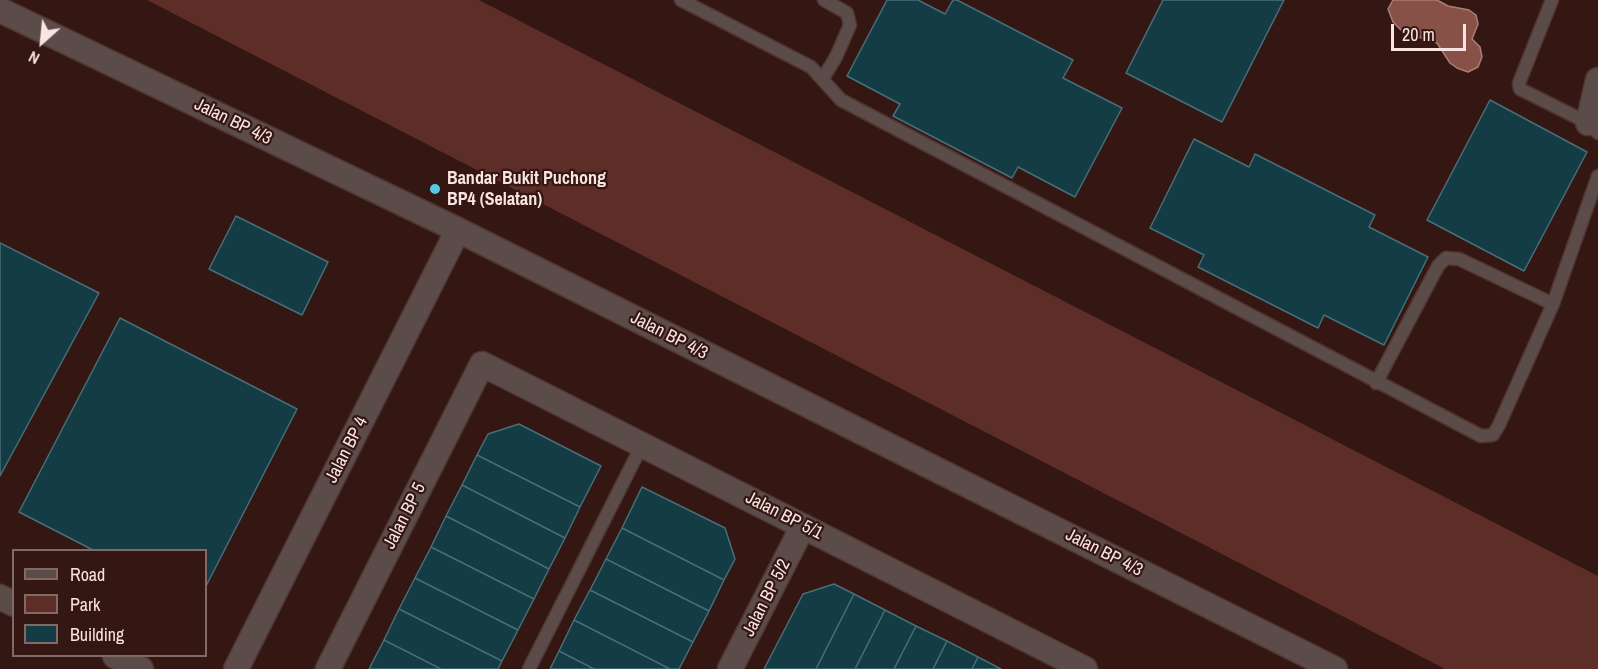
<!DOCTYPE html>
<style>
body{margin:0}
#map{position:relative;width:1598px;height:669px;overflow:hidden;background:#341713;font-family:"Archivo Narrow",sans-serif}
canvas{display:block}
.legend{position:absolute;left:12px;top:549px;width:195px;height:108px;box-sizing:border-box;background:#341713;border:2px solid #836965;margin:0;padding:8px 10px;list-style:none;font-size:18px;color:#f9e4e1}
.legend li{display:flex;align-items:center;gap:12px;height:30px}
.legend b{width:30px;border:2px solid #836965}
.north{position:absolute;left:12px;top:12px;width:60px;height:60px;-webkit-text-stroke:4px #341713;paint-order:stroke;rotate:207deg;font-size:16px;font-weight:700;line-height:24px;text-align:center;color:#f9e4e1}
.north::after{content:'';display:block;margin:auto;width:21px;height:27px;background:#f9e4e1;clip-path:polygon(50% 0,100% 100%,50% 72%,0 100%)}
.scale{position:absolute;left:1391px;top:24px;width:75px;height:27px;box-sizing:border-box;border:3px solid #f9e4e1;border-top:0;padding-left:8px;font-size:18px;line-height:21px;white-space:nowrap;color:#f9e4e1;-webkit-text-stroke:4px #341713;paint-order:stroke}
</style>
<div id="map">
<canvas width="1598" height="669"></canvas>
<ul class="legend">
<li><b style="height:8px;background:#5b4c49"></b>Road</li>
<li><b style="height:16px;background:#5d2e27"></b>Park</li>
<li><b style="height:16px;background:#143c45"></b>Building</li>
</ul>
<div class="north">N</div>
<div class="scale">20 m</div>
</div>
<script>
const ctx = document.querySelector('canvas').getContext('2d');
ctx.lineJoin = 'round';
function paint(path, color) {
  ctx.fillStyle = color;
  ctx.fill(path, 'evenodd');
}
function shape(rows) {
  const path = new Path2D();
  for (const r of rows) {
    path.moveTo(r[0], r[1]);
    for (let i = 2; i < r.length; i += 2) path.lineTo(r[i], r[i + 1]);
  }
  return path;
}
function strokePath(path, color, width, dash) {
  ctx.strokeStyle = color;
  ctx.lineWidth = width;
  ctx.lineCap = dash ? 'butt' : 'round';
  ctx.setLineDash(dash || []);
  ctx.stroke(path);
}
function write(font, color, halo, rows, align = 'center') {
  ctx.font = font + ' "Archivo Narrow",sans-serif';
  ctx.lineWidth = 4.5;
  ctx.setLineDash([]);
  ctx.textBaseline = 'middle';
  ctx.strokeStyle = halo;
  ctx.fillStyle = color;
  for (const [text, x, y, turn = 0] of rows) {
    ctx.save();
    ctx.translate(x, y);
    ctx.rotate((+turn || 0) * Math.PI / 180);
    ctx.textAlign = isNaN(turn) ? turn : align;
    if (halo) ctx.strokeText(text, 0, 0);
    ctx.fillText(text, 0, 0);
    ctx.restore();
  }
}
paint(shape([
 [147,0,479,0,1598,576,1598,669,1445,669]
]), '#5d2e27');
const water = shape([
 [1393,0,1437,0,1448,6,1469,10,1476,15,1478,24,1472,39,1480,47,1482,57,1478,67,1468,72,1457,68,1450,63,1437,43,1403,32,1393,22,1388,9,1393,0]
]);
paint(water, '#885148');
strokePath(water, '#aa7d76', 1.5);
const building = shape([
 [887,0,918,0,945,14,953,0,957,0,1073,60,1063,78,1122,108,1075,197,1018,167,1012,178,893,116,900,104,847,76,887,0],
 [1163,0,1284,0,1222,122,1126,73,1163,0],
 [1490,100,1587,152,1524,271,1427,220,1490,100],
 [1194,139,1249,167,1255,154,1375,215,1369,227,1428,257,1384,345,1324,315,1318,328,1198,267,1204,255,1150,228,1194,139],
 [236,216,328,262,302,315,209,269,236,216],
 [0,243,99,293,0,476,0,243],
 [120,318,297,409,206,586,206,550,93,550,19,512,120,318],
 [519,424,601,466,580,507,477,455,488,434,519,424],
 [477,455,580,507,565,538,462,485,477,455],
 [462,485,565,538,549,569,446,516,462,485],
 [642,487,725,528,735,559,724,580,622,528,642,487],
 [446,516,549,569,534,599,431,547,446,516],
 [622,528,724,580,709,611,606,559,622,528],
 [431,547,534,599,518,630,415,578,431,547],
 [606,559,709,611,693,642,590,590,606,559],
 [415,578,518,630,502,661,399,609,415,578],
 [834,584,854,594,816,669,764,669,803,594,834,584],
 [590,590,693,642,679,669,670,669,574,620,590,590],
 [854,594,885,610,855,669,816,669,854,594],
 [399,609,502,661,498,669,441,669,384,640,399,609],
 [885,610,916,626,894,669,855,669,885,610],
 [574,620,670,669,594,669,559,651,574,620],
 [916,626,947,641,933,669,894,669,916,626],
 [384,640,441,669,369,669,384,640],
 [947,641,978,657,972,669,933,669,947,641],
 [559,651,594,669,550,669,559,651],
 [978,657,1001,669,972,669,978,657]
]);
paint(building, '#143c45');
strokePath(building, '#486f78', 1.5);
const lane = shape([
 [681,0,811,67,841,100,1481,436,1493,435,1499,425,1553,304,1598,176],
 [1552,0,1519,83,1520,89,1588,123,1598,133],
 [823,78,836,57,850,25,847,13,824,0],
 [1376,383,1438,266,1446,258,1459,259,1553,304],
 [529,669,642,445]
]);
const street = shape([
 [0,10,458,230,1335,669],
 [1588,123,1598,80],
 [0,597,14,604],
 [115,656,141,669],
 [236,669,458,230],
 [328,669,482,364,1085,669],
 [730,669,803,526]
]);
strokePath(lane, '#503430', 15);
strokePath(street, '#503430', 27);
strokePath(lane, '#5b4c49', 12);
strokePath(street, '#5b4c49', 24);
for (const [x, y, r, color] of [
 [435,189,6,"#57c9e2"]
]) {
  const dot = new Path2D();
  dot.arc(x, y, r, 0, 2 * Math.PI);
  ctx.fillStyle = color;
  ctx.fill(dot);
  strokePath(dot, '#341713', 2);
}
write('18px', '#f9e4e1', '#341713', [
 ["Jalan BP 4/3",233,122,26],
 ["Jalan BP 4/3",669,336,27],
 ["Jalan BP 4",347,450,-63],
 ["Jalan BP 5",405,516,-63],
 ["Jalan BP 5/1",784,516,27],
 ["Jalan BP 4/3",1104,553,27],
 ["Jalan BP 5/2",767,598,-63]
]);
write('bold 18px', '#f9e4e1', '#341713', [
 ["Bandar Bukit Puchong",447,179],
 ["BP4 (Selatan)",447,200]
], 'left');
</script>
